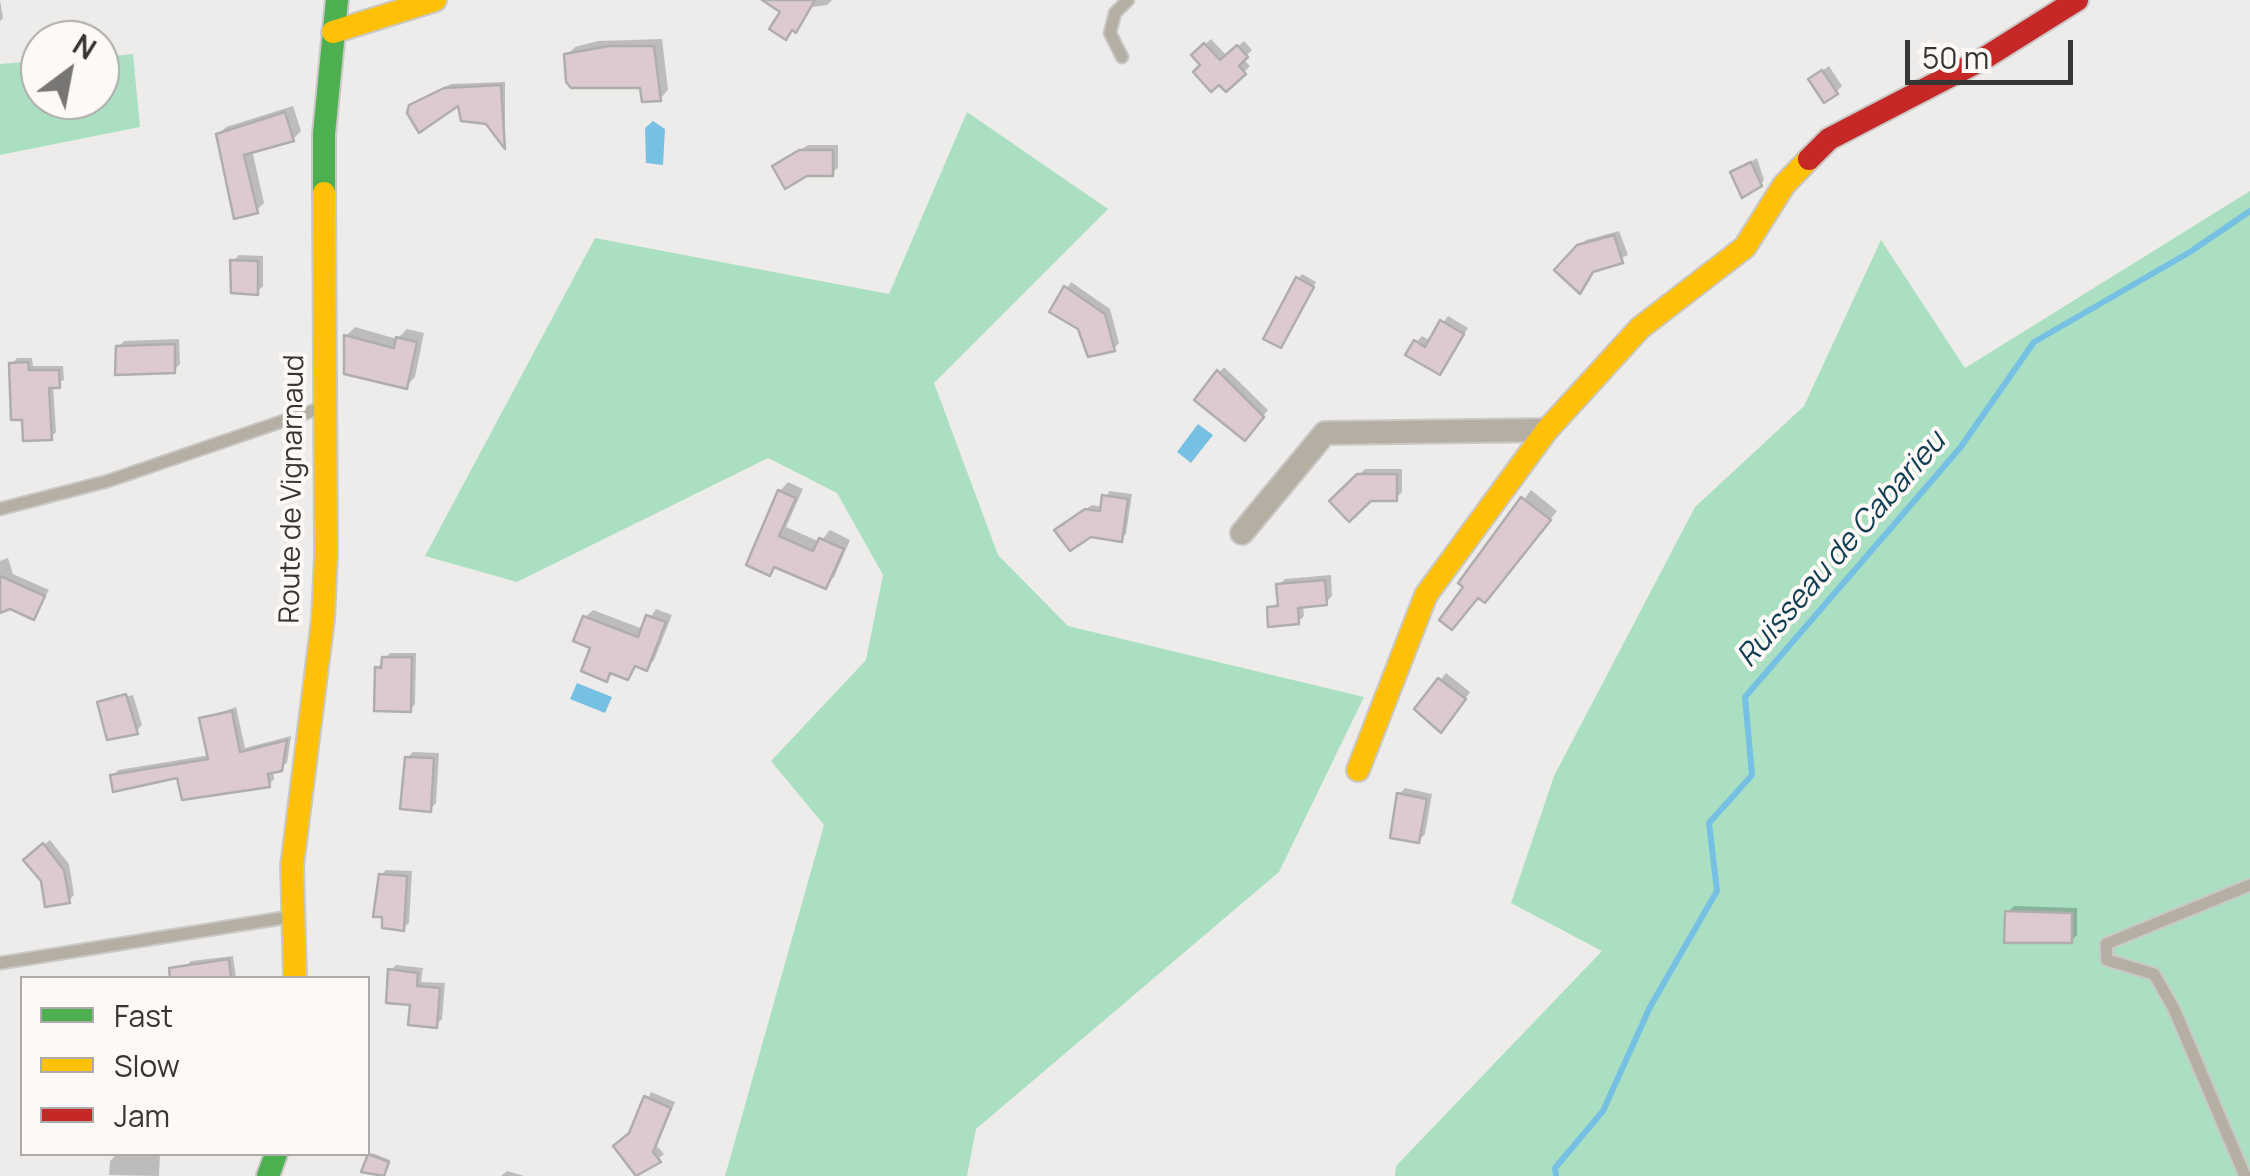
<!DOCTYPE html>
<style>
body{margin:0}
#map{position:relative;width:2250px;height:1176px;overflow:hidden;background:#eeecea;font-family:Manrope,sans-serif}
canvas{display:block}
.legend{position:absolute;left:20px;top:976px;width:350px;height:180px;box-sizing:border-box;background:#fcf9f6;border:2px solid #adaba9;margin:0;padding:12px 18px;list-style:none;font-size:30px;color:#373635}
.legend li{display:flex;align-items:center;gap:20px;height:50px}
.legend b{width:50px;border:2px solid #adaba9}
.north{position:absolute;left:20px;top:20px;width:100px;height:100px;box-sizing:border-box;background:#fcf9f6;border:2px solid #adaba9;border-radius:50%;rotate:32deg;font-size:28px;font-weight:700;line-height:40px;text-align:center;color:#373635}
.north::after{content:'';display:block;margin:auto;width:35px;height:45px;background:#777674;clip-path:polygon(50% 0,100% 100%,50% 72%,0 100%)}
.scale{position:absolute;left:1905px;top:40px;width:168px;height:45px;box-sizing:border-box;border:5px solid #373635;border-top:0;padding-left:12px;font-size:30px;line-height:35px;white-space:nowrap;color:#373635;-webkit-text-stroke:8px #fcf9f6;paint-order:stroke}
</style>
<div id="map">
<canvas width="2250" height="1176"></canvas>
<ul class="legend">
<li><b style="height:12px;background:#4caf50"></b>Fast</li>
<li><b style="height:12px;background:#ffc107"></b>Slow</li>
<li><b style="height:12px;background:#c62828"></b>Jam</li>
</ul>
<div class="north">N</div>
<div class="scale">50 m</div>
</div>
<script>
const ctx = document.querySelector('canvas').getContext('2d');
ctx.lineJoin = 'round';
function paint(path, color) {
  ctx.fillStyle = color;
  ctx.fill(path, 'evenodd');
}
function shape(rows) {
  const path = new Path2D();
  for (const r of rows) {
    path.moveTo(r[0], r[1]);
    for (let i = 2; i < r.length; i += 2) path.lineTo(r[i], r[i + 1]);
  }
  return path;
}
function strokePath(path, color, width, dash) {
  ctx.strokeStyle = color;
  ctx.lineWidth = width;
  ctx.lineCap = dash ? 'butt' : 'round';
  ctx.setLineDash(dash || []);
  ctx.stroke(path);
}
function write(font, color, halo, rows, align = 'center') {
  ctx.font = font + ' Manrope,sans-serif';
  ctx.lineWidth = 8;
  ctx.setLineDash([]);
  ctx.textBaseline = 'middle';
  ctx.strokeStyle = halo;
  ctx.fillStyle = color;
  for (const [text, x, y, turn = 0] of rows) {
    ctx.save();
    ctx.translate(x, y);
    ctx.rotate((+turn || 0) * Math.PI / 180);
    ctx.textAlign = isNaN(turn) ? turn : align;
    if (halo) ctx.strokeText(text, 0, 0);
    ctx.fillText(text, 0, 0);
    ctx.restore();
  }
}
paint(shape([
 [133,54,140,127,0,155,0,64,40,61,40,100,100,100,100,57],
 [967,112,1108,209,934,383,998,555,1068,626,1364,697,1279,872,976,1129,967,1176,725,1176,824,825,771,761,866,660,883,575,837,493,768,458,517,582,425,556,595,238,889,294],
 [2250,191,2250,1176,1395,1176,1396,1166,1602,951,1511,903,1554,776,1695,507,1804,406,1881,240,1965,368]
]), '#aae0c1');
paint(shape([
 [653,121,665,129,663,165,646,163,645,128],
 [1198,424,1213,435,1191,463,1177,452],
 [577,683,612,697,605,713,570,699]
]), '#76c0e4');
paint(shape([
 [0,0,3,18,0,21],
 [767,0,832,0,827,5,783,11],
 [662,39,668,90,660,99,642,85,567,55,575,47,598,41],
 [1211,39,1227,56,1244,41,1252,50,1243,59,1250,66,1244,72,1203,65,1194,55],
 [1829,66,1842,86,1836,92,1811,79],
 [505,82,505,146,487,121,459,102,417,101,451,84],
 [293,106,301,131,293,139,252,150,264,203,256,211,218,135,226,127],
 [808,145,838,145,838,167,832,174,775,166],
 [1757,158,1764,180,1758,187,1733,173],
 [1619,231,1628,255,1595,269,1580,291,1558,270,1586,240],
 [239,255,263,256,263,286,257,292,233,261],
 [1302,274,1316,282,1281,345,1298,279],
 [1071,282,1110,309,1119,343,1113,349,1052,311],
 [1448,316,1468,328,1440,372,1416,342,1422,336,1431,341],
 [355,327,397,339,407,329,424,333,415,377,406,386,346,336],
 [179,339,180,364,174,370,118,347,124,341],
 [17,358,32,358,33,366,63,366,64,380,53,385,56,432,51,437,12,364],
 [1224,367,1268,410,1250,432,1197,400],
 [1365,469,1402,469,1402,492,1396,498,1333,501],
 [788,482,803,489,786,527,820,542,830,530,850,540,834,577,825,586,777,565,770,573,780,491],
 [1531,490,1557,511,1493,591,1467,586,1462,582],
 [1109,491,1132,494,1126,534,1121,539,1062,525,1092,505,1103,507],
 [8,558,13,574,49,590,34,617,13,607,0,611,0,561],
 [1331,575,1332,596,1326,602,1303,605,1304,616,1298,622,1269,608,1280,602,1279,585,1285,579],
 [656,609,672,615,654,660,647,668,638,664,628,677,614,672,607,679,585,617,593,610,643,629],
 [390,653,416,653,415,704,410,710,377,668],
 [1446,673,1470,692,1447,724,1418,709],
 [133,695,142,725,136,731,99,703],
 [236,707,245,748,291,736,287,763,273,770,274,779,269,785,179,775,113,776,118,770,210,755,202,719],
 [413,752,439,753,436,803,430,809,407,758],
 [1405,788,1432,794,1425,834,1419,840,1400,794],
 [50,840,69,864,74,895,68,901,32,854],
 [386,870,412,871,409,923,403,928,381,875],
 [2014,906,2077,908,2077,935,2071,941,2008,912],
 [233,956,236,978,187,978,186,966,191,961],
 [396,965,423,968,421,982,445,983,442,1019,436,1025,413,1003,390,971],
 [651,1092,675,1102,657,1146,664,1154,639,1175,616,1146,632,1133],
 [372,1153,390,1160,384,1176,364,1171],
 [117,1154,160,1154,159,1176,109,1175,110,1161],
 [507,1171,524,1176,501,1176]
]), '#0003');
strokePath(shape([
 [1556,1176,1555,1168,1603,1111,1650,1007,1717,891,1709,823,1752,775,1745,697,1960,448,2034,342,2190,252,2250,211]
]), '#76c0e4', 6);
const building = shape([
 [762,0,815,0,796,33,792,30,786,40,769,29,780,12,762,0],
 [1204,43,1220,60,1237,45,1248,57,1239,66,1246,74,1226,92,1219,85,1211,92,1193,72,1200,65,1191,55,1204,43],
 [609,46,654,46,661,101,642,102,640,88,571,88,566,82,564,54,609,46],
 [1822,70,1838,94,1824,103,1808,79,1822,70],
 [501,85,505,149,486,124,461,121,458,106,419,133,407,113,409,105,444,88,501,85],
 [285,112,294,141,244,155,258,213,234,219,216,134,285,112],
 [799,150,833,150,833,176,807,176,785,189,772,166,799,150],
 [1751,162,1762,186,1742,198,1730,172,1751,162],
 [1614,235,1623,263,1593,272,1580,294,1554,270,1577,245,1614,235],
 [230,260,258,261,258,295,231,293,230,260],
 [1296,277,1314,287,1281,348,1263,339,1296,277],
 [1064,286,1105,314,1115,351,1088,357,1078,329,1049,312,1064,286],
 [1440,320,1464,334,1440,375,1405,355,1414,340,1425,347,1440,320],
 [344,335,394,348,396,337,417,342,407,389,344,374,344,335],
 [175,344,175,373,115,375,116,346,175,344],
 [28,362,29,370,59,370,60,388,49,388,52,440,23,441,22,420,11,420,9,363,28,362],
 [1217,370,1264,417,1245,441,1194,400,1217,370],
 [1357,474,1397,474,1397,501,1371,501,1349,522,1329,501,1357,474],
 [778,490,796,498,779,536,813,551,819,538,844,549,826,589,774,567,770,576,746,565,778,490],
 [1102,495,1128,499,1122,542,1091,537,1070,551,1054,530,1085,509,1100,511,1102,495],
 [1521,497,1551,520,1485,603,1478,598,1452,630,1439,620,1463,587,1458,583,1521,497],
 [0,576,45,596,34,620,10,609,0,613,0,576],
 [1325,580,1327,605,1298,608,1299,624,1268,627,1267,607,1278,606,1276,584,1325,580],
 [646,615,666,622,647,671,635,666,628,680,610,673,607,682,581,671,590,648,573,641,583,616,638,637,646,615],
 [382,657,412,657,411,712,374,711,375,667,381,668,382,657],
 [1438,678,1466,699,1441,733,1414,709,1438,678],
 [126,694,138,734,107,740,97,702,126,694],
 [232,711,240,752,287,740,282,771,268,774,270,787,182,800,177,778,113,792,110,775,208,759,199,718,232,711],
 [405,757,434,758,431,812,400,809,405,757],
 [1397,793,1427,799,1419,843,1390,838,1397,793],
 [43,843,64,870,70,903,45,907,41,881,23,860,43,843],
 [379,874,407,876,404,931,382,928,382,917,373,917,379,874],
 [2005,911,2072,913,2072,943,2004,943,2005,911],
 [229,959,231,978,170,978,169,968,229,959],
 [388,969,418,973,417,986,440,988,437,1028,408,1025,410,1005,386,1003,388,969],
 [644,1096,671,1108,653,1152,661,1162,636,1176,613,1146,629,1133,644,1096],
 [368,1154,389,1162,384,1176,361,1172,368,1154]
]);
paint(building, '#dcc9d1');
strokePath(building, '#afaead', 2.5);
const lane = shape([
 [1122,57,1110,33,1115,13,1128,0],
 [0,509,108,481,324,407],
 [0,963,289,917],
 [2245,1176,2174,1009,2154,974,2107,960,2106,944,2250,885]
]);
const street = shape([
 [1242,533,1325,433,1547,430]
]);
const fast = shape([
 [324,193,324,134,337,0],
 [268,1176,276,1154]
]);
const slow = shape([
 [333,32,435,0],
 [1358,770,1426,595,1547,430,1640,328,1745,247,1784,185,1809,159],
 [295,978,292,866,323,619,326,555,324,193]
]);
const jam = shape([
 [1809,159,1829,139,1983,59,2077,0]
]);
strokePath(lane, '#c9c8c7', 15);
strokePath(street, '#c9c8c7', 26);
strokePath(fast, '#c9c8c7', 26);
strokePath(slow, '#c9c8c7', 26);
strokePath(jam, '#c9c8c7', 26);
strokePath(lane, '#b5aea3', 11);
strokePath(street, '#b5aea3', 22);
strokePath(fast, '#4caf50', 22);
strokePath(slow, '#ffc107', 22);
strokePath(jam, '#c62828', 22);
write('28px', '#373635', '#fcf9f6', [
 ["Route de Vignarnaud",293,489,-89]
]);
write('italic 30px', '#113e53', '#fcf9f6', [
 ["Ruisseau de Cabarieu",1842,550,-49]
]);
</script>
